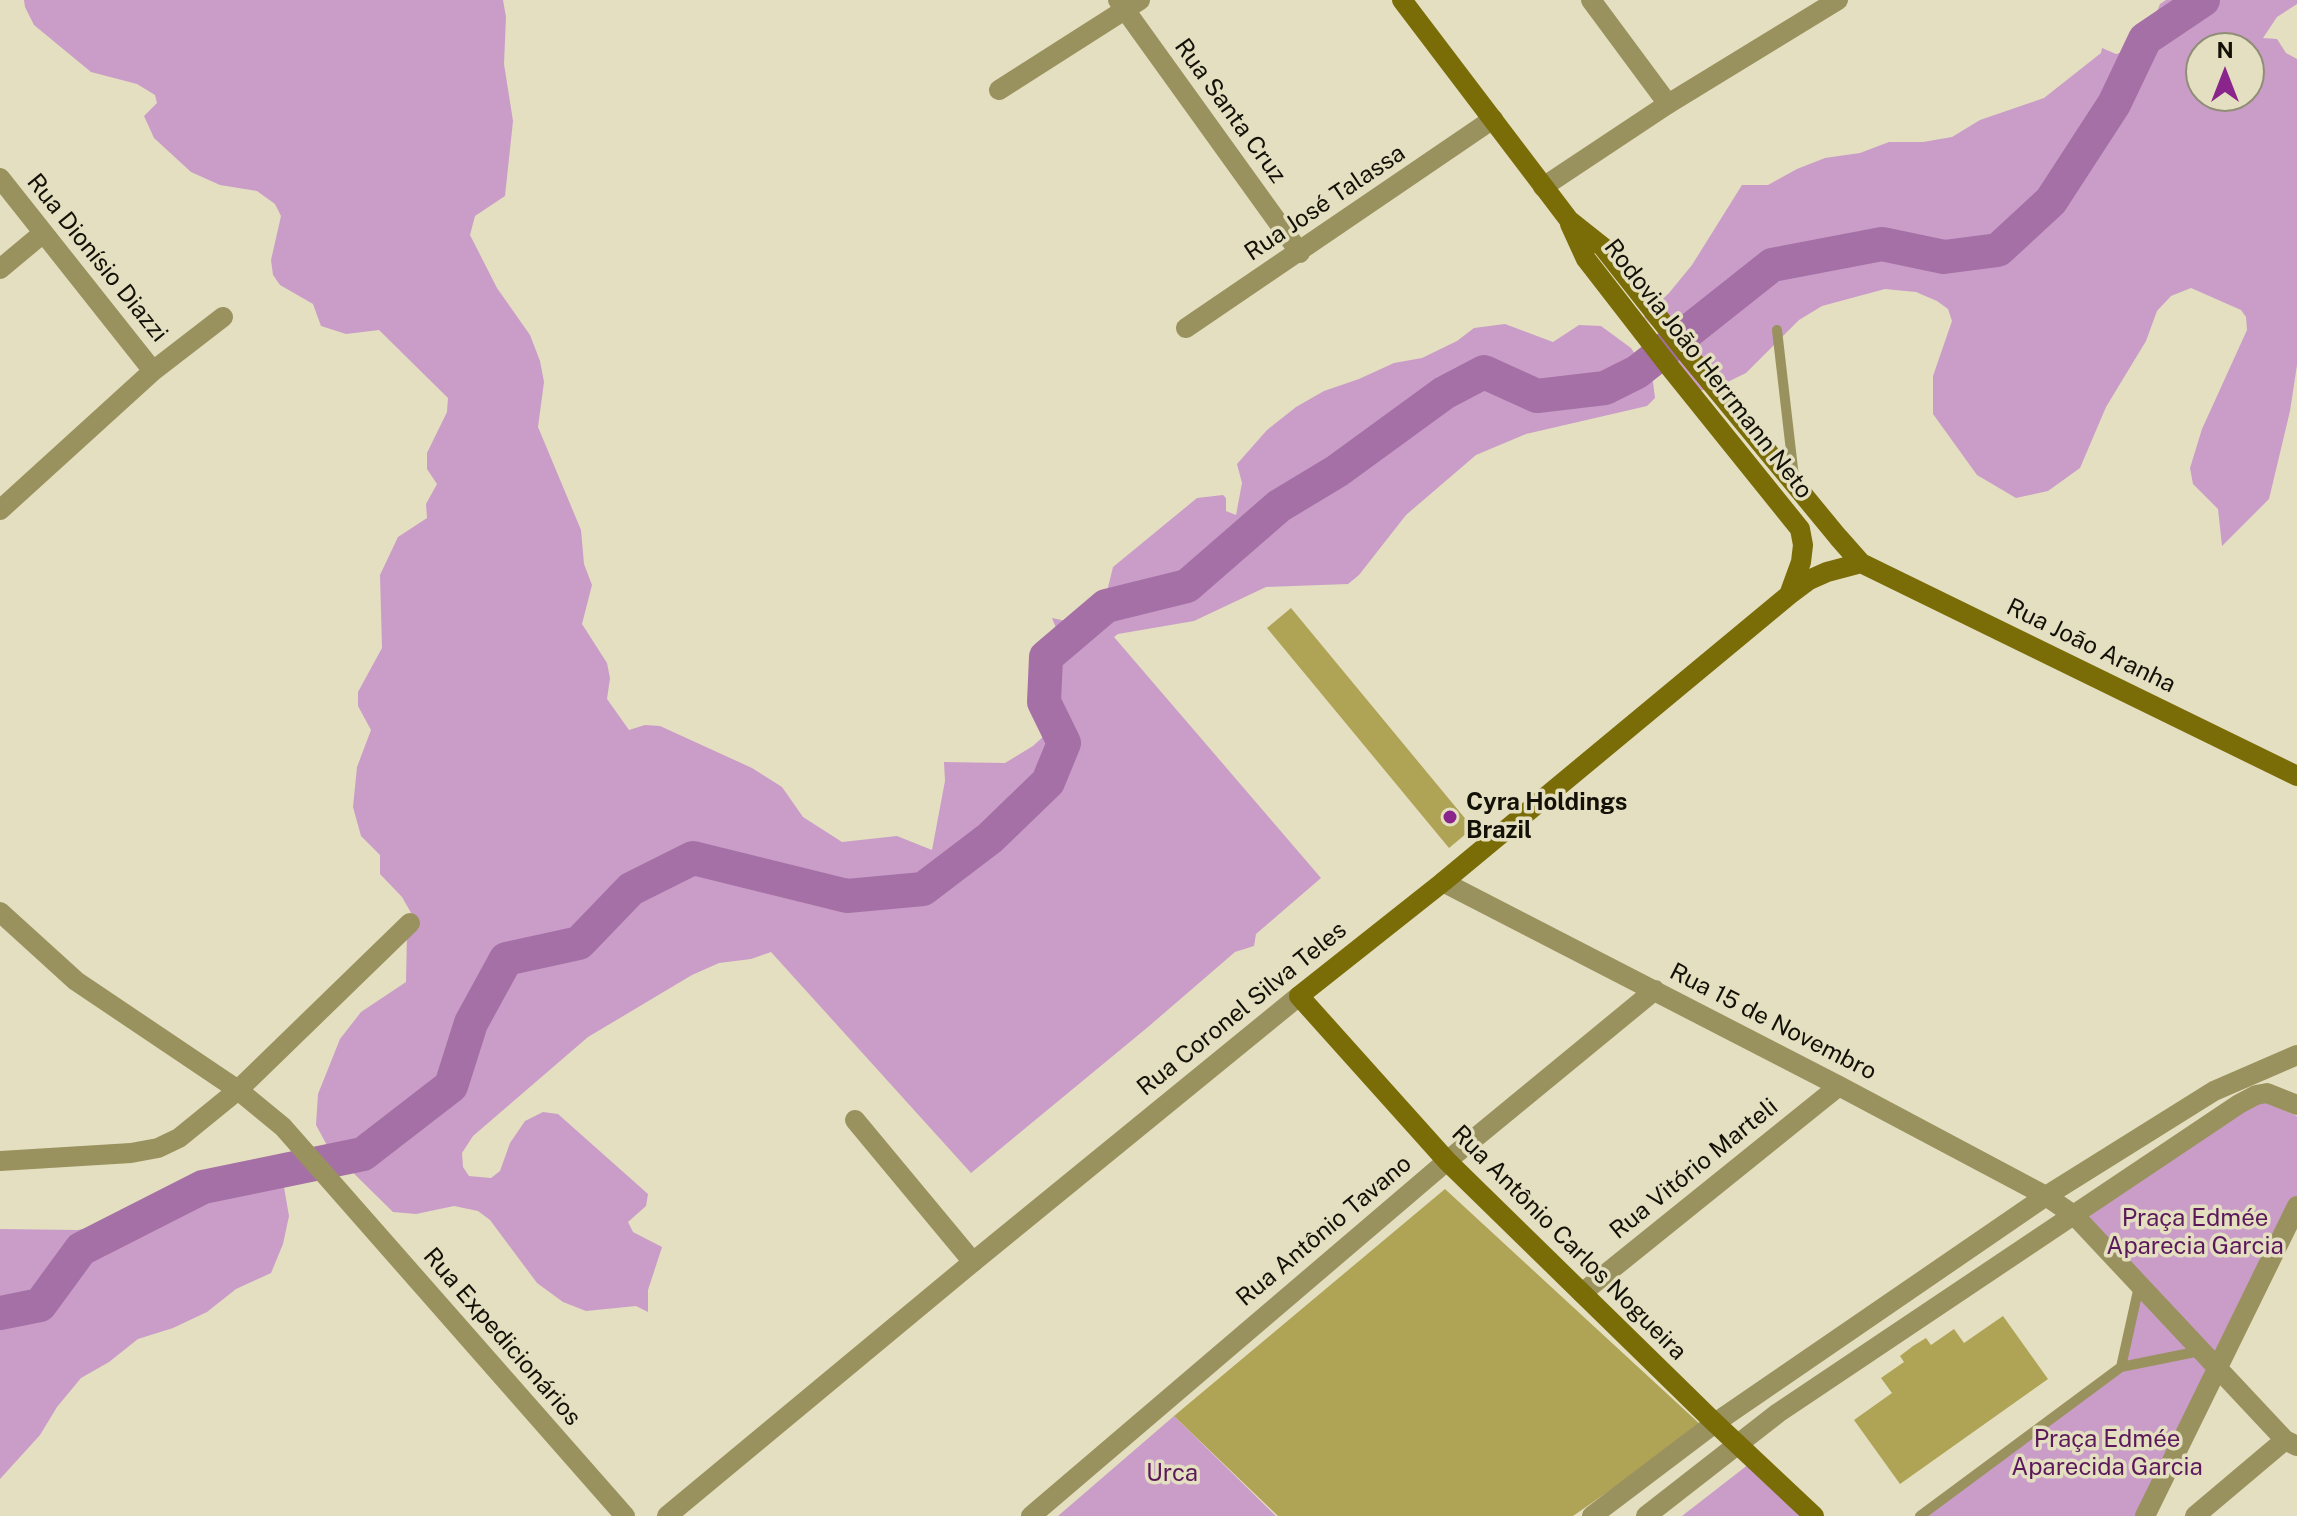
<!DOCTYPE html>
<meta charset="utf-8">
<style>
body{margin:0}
#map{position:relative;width:2297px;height:1516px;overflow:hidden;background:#e4dfc0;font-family:"Public Sans",sans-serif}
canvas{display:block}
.north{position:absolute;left:2185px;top:32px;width:80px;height:80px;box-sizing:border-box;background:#e4dfc0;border:2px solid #908d76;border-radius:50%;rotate:0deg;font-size:22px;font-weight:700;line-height:32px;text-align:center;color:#131107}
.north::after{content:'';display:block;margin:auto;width:28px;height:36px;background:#8a258c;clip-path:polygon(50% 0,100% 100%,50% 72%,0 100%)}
</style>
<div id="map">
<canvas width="2297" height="1516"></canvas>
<div class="north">N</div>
</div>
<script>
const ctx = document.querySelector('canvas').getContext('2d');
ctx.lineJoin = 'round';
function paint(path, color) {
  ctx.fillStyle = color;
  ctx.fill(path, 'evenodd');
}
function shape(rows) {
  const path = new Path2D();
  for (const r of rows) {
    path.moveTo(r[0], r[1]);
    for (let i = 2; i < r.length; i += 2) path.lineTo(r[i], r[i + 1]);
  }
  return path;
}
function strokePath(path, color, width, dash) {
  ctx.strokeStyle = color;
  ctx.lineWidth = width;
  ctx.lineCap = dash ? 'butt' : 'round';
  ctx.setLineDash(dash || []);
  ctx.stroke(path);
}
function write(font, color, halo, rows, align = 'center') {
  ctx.font = font + ' "Public Sans",sans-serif';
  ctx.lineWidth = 7;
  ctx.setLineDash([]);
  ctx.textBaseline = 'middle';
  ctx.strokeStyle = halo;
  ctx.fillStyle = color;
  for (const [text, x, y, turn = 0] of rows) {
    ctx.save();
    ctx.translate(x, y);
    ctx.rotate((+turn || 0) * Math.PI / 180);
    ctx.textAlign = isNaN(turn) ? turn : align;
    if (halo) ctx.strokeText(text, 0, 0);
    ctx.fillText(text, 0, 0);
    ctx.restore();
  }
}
paint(shape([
 [24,0,503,0,506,17,504,64,513,121,505,196,475,216,470,235,497,288,530,335,540,361,544,382,538,427,581,530,584,564,592,585,582,624,607,663,610,678,607,699,629,730,645,725,660,726,752,768,782,787,803,817,842,842,897,836,932,850,945,781,944,762,1005,763,1033,746,1057,724,1060,708,1053,662,1062,656,1058,633,1052,618,1080,624,1095,621,1102,612,1113,567,1197,498,1223,495,1226,498,1226,511,1236,515,1242,483,1237,464,1267,430,1296,407,1324,391,1359,379,1394,363,1422,358,1457,341,1474,328,1505,324,1553,342,1579,325,1601,326,1631,348,1653,382,1655,398,1647,406,1526,434,1476,455,1406,515,1359,575,1348,584,1266,587,1194,621,1118,634,1114,637,1321,878,1256,934,1254,946,1235,952,1148,1027,971,1173,771,952,751,959,719,963,692,975,588,1037,473,1136,462,1153,463,1167,469,1176,491,1178,500,1171,510,1143,525,1121,543,1112,558,1114,648,1194,646,1206,628,1222,633,1232,662,1247,648,1290,648,1312,636,1306,586,1311,563,1302,537,1283,490,1220,478,1211,454,1206,416,1214,393,1212,329,1149,316,1125,318,1094,340,1039,361,1012,406,982,407,932,418,925,402,897,380,874,380,855,361,836,353,807,357,767,371,730,358,706,358,692,382,648,380,575,398,537,427,518,426,504,437,484,427,469,427,453,447,412,448,398,379,330,346,334,321,326,313,304,280,285,273,275,271,260,281,216,275,204,257,191,220,185,191,172,154,138,144,116,157,103,155,95,137,84,91,72,34,25,25,7],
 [2166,0,2297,0,2297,4,2277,17,2263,38,2277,39,2286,53,2297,59,2297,365,2290,411,2269,499,2222,546,2218,509,2193,484,2190,468,2202,429,2247,330,2246,317,2241,310,2191,288,2171,296,2157,311,2146,341,2106,407,2080,468,2048,491,2016,498,1977,475,1933,414,1933,376,1952,321,1948,309,1937,301,1916,292,1885,289,1822,306,1799,320,1746,373,1713,389,1697,391,1678,375,1665,339,1644,317,1669,293,1692,265,1742,185,1768,185,1797,169,1825,158,1860,153,1889,142,1923,142,1952,137,1980,120,2044,98,2101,53,2102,48,2116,54,2128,51,2152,24,2160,4],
 [2201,48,2249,48,2249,96,2201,96],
 [2256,1098,2297,1116,2297,1200,2145,1516,1921,1516,2122,1367,2138,1287,2074,1217],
 [227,1169,255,1175,284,1187,289,1216,283,1244,271,1273,236,1289,207,1312,173,1328,138,1339,109,1362,81,1378,57,1407,40,1435,0,1479,0,1229,77,1230,106,1225,135,1213,163,1197,192,1174],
 [1174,1416,1276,1516,1058,1516],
 [1749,1464,1805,1516,1682,1516]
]), '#c99dc8');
strokePath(shape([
 [0,1313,40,1305,81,1249,203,1187,363,1154,451,1086,471,1023,506,959,579,943,631,889,693,858,847,896,923,889,990,838,1048,782,1064,743,1044,702,1046,657,1106,606,1187,586,1279,506,1337,471,1444,393,1484,372,1537,396,1605,388,1637,372,1772,265,1882,244,1944,257,1998,250,2051,201,2114,104,2145,39,2203,0]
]), '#a570a5', 34);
paint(shape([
 [1291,608,1473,828,1449,848,1267,628],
 [1445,1189,1702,1426,1573,1516,1278,1516,1174,1416],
 [2003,1316,2048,1379,1900,1484,1854,1420,1892,1393,1881,1378,1904,1362,1900,1356,1913,1346,1926,1338,1931,1345,1954,1329,1964,1343]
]), '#afa356');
strokePath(shape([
 [1777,330,1794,477],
 [2121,1367,2139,1286],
 [1920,1516,2121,1367,2200,1351]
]), '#9a925e', 10);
strokePath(shape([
 [1118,0,1300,253],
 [1591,0,1668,104],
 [999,90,1140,0],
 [0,178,153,371],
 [0,269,42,234],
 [1186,328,1493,119],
 [0,510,153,371,223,317],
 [1443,882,1839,1086,2046,1196,2075,1216,2285,1440,2297,1446],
 [0,912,76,981,238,1090,283,1127,625,1516],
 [855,1120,973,1262],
 [0,1161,131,1153,158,1148,179,1138,238,1090,410,923],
 [1582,1293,1839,1086],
 [1031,1516,1447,1161,1655,990],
 [2145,1516,2297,1206],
 [2195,1516,2285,1440]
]), '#9a925e', 20);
strokePath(shape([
 [1543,187,1668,104,1838,0],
 [667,1516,973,1262,1299,996],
 [1592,1516,1715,1423,2046,1196,2214,1091,2297,1055],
 [1646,1516,1778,1413,2239,1104,2256,1095,2267,1093,2297,1105]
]), '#9a925e', 20);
strokePath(shape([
 [1402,0,1569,220,1603,247,1689,356,1838,537,1861,563,2297,776],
 [1570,224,1586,259,1672,370,1800,529,1803,545,1801,562,1789,595],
 [1814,1516,1715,1423,1447,1161,1299,996,1443,882,1789,595,1809,580,1827,572,1861,563]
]), '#7a6c06', 20);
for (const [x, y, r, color] of [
 [1450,817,8,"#8a258c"]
]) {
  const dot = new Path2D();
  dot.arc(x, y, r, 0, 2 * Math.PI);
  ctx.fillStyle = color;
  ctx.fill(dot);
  strokePath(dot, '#e4dfc0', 3);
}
write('24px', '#131107', '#e4dfc0', [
 ["Rua Santa Cruz",1230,111,54],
 ["Rua José Talassa",1325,203,-34],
 ["Rua Dionísio Diazzi",97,258,51],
 ["Rodovia João Herrmann Neto",1708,369,52],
 ["Rua João Aranha",2091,646,26],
 ["Rua Coronel Silva Teles",1242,1009,-39],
 ["Rua 15 de Novembro",1773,1022,27],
 ["Rua Vitório Marteli",1694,1169,-39],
 ["Rua Antônio Tavano",1324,1231,-40],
 ["Rua Antônio Carlos Nogueira",1569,1243,45],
 ["Rua Expedicionários",502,1337,49]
]);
write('bold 24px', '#131107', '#e4dfc0', [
 ["Cyra Holdings",1466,803],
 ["Brazil",1466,831]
], 'left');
write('24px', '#5b195c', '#e4dfc0', [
 ["Praça Edmée",2195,1219],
 ["Aparecia Garcia",2195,1247],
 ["Praça Edmée",2107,1440],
 ["Aparecida Garcia",2107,1468],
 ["Urca",1172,1474]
]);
</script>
